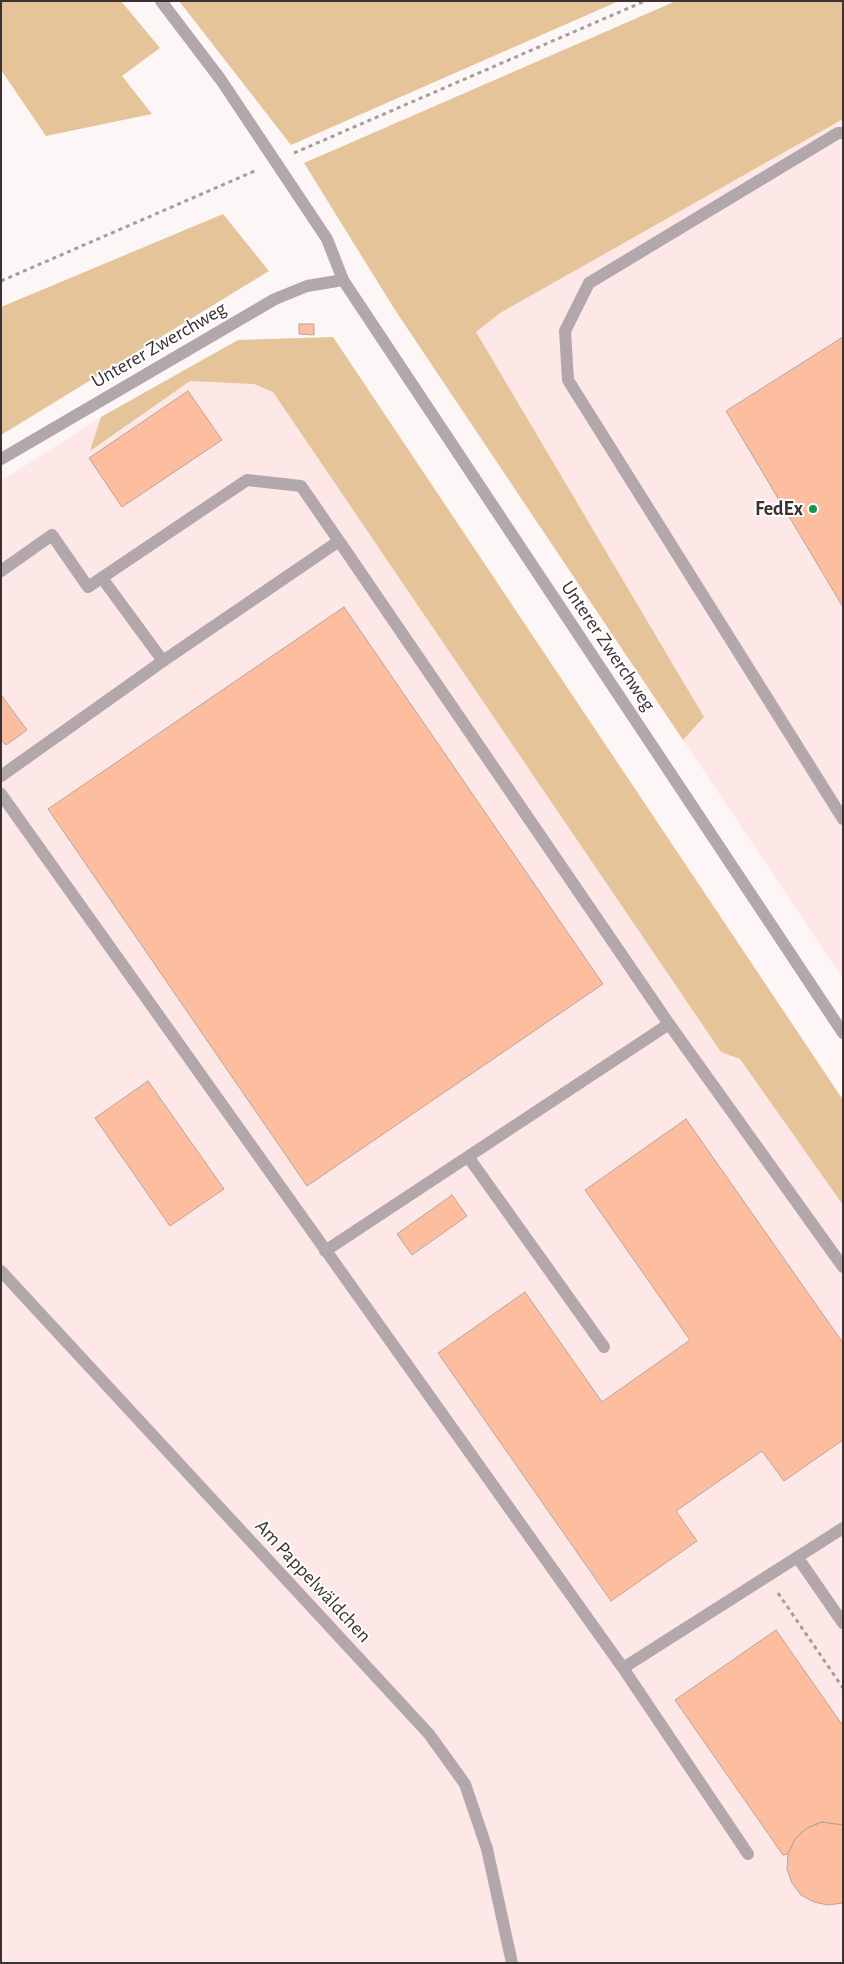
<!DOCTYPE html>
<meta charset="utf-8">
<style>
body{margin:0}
#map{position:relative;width:844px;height:1964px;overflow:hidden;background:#fcf7f6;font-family:"Alegreya Sans",sans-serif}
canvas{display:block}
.frame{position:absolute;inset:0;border:2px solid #3b3131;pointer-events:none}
</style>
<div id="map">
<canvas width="844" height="1964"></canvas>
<div class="frame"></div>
</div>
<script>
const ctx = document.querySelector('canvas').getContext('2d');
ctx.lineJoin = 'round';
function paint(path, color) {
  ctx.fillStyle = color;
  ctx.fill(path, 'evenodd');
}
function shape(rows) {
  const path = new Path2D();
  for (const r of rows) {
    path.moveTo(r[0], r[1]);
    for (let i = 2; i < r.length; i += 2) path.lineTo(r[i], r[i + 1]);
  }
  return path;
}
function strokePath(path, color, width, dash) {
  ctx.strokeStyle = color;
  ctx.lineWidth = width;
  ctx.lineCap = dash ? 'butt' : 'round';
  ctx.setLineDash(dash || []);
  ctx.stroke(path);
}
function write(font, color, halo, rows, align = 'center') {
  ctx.font = font + ' "Alegreya Sans",sans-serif';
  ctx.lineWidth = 4;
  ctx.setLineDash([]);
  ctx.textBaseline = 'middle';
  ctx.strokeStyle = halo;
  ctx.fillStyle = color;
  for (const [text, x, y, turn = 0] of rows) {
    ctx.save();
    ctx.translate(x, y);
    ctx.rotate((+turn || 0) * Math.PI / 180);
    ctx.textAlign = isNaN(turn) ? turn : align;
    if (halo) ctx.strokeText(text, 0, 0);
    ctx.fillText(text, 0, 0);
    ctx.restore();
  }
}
paint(shape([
 [843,70,843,979,395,310],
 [333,337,843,1100,843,1963,1,1963,1,481,101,417,238,340]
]), '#fde8e7');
paint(shape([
 [1,1,121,1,160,48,122,76,152,114,46,136,1,70],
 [179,1,619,1,291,145],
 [676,1,843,1,843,119,500,313,476,332,704,717,683,740,395,310,304,163],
 [223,214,269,271,1,435,1,307],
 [333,337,843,1100,843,1205,740,1059,721,1052,273,392,254,384,190,381,90,451,101,417,238,340]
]), '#e5c499');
const building = shape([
 [299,324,314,324,314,335,299,334,299,324],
 [843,337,843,607,726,411,843,337],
 [188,391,222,440,122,507,89,458,188,391],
 [344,607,603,984,307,1186,48,809,344,607],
 [1,695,27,730,6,745,1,740,1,695],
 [148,1081,224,1189,170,1226,95,1118,148,1081],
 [686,1119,843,1343,843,1440,784,1481,762,1451,676,1511,697,1541,611,1601,438,1353,525,1292,602,1402,690,1340,585,1190,686,1119],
 [452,1195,467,1216,412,1255,397,1234,452,1195],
 [776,1630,843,1726,843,1825,822,1822,807,1828,795,1839,788,1854,783,1855,675,1700,776,1630],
 [822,1822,843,1825,843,1903,828,1905,814,1902,801,1895,792,1883,787,1869,788,1854,795,1839,807,1828,822,1822]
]);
paint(building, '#fdbe9f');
strokePath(building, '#baa59b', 1);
strokePath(shape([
 [294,153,645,1],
 [1,281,257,170],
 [778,1593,843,1688]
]), '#a49d9c', 3, [4, 4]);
strokePath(shape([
 [843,133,838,133,589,283,565,331,568,380,843,819],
 [1,571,52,535,88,587,247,480,301,486,339,541],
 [102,578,163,661],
 [1,776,163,661,339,541,669,1024,843,1267],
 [1,794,623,1668,843,1528],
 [469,1158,604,1347],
 [325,1251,669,1024],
 [1,1271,429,1734,465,1784,487,1849,512,1963],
 [798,1558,843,1623],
 [623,1668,748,1854]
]), '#b2a8ac', 12);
strokePath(shape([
 [161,1,221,80,327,239,343,280,843,1033],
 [1,459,275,299,307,286,343,280]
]), '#b2a8ac', 12);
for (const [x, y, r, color] of [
 [813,509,5,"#189451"]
]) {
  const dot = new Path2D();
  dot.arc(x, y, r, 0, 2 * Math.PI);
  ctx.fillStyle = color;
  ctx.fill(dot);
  strokePath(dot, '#fff', 2);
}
write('20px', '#3b3131', '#fff', [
 ["Unterer Zwerchweg",159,345,-30],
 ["Unterer Zwerchweg",608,646,56],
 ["Am Pappelwäldchen",313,1581,47]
]);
write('bold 20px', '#3b3131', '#fff', [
 ["FedEx",803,509]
], 'right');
</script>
